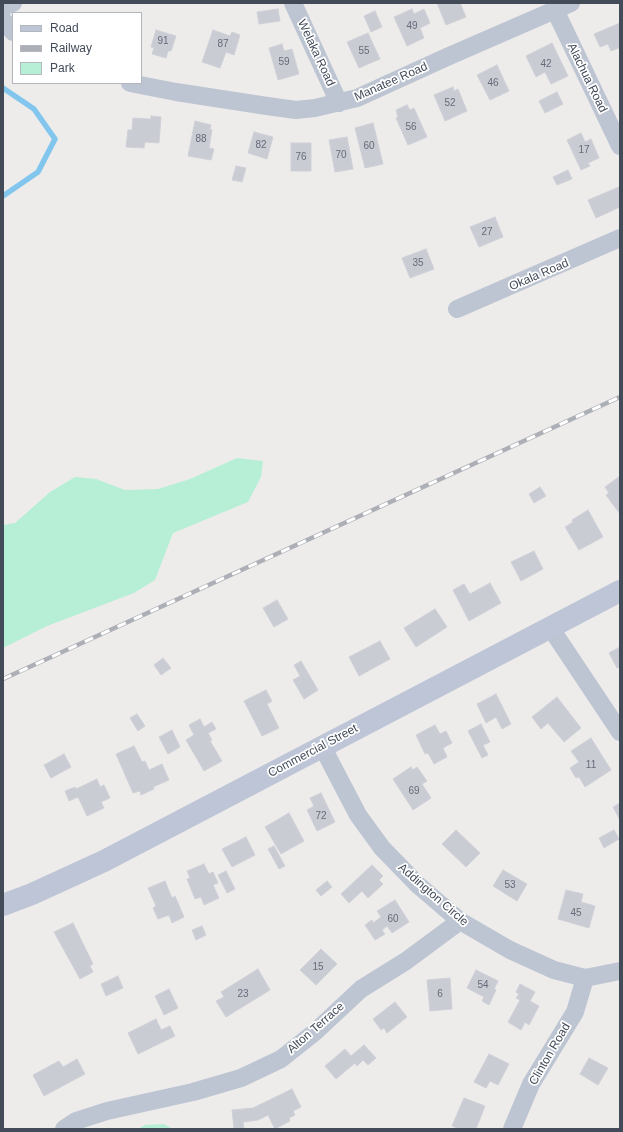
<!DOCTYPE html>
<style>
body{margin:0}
#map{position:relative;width:623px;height:1132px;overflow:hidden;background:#eeeceb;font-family:Helvetica,sans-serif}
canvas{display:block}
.frame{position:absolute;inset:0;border:4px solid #434b59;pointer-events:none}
.legend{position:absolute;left:12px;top:12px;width:130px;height:72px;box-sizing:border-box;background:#fff;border:1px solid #b4b7bd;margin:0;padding:5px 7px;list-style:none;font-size:12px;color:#434b59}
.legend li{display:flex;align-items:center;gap:8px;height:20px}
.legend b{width:20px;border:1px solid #b4b7bd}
</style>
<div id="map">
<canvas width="623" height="1132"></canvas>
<div class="frame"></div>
<ul class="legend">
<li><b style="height:5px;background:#bdc5d6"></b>Road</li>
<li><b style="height:5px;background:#adafb6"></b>Railway</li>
<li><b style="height:11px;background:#b6efd6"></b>Park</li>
</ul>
</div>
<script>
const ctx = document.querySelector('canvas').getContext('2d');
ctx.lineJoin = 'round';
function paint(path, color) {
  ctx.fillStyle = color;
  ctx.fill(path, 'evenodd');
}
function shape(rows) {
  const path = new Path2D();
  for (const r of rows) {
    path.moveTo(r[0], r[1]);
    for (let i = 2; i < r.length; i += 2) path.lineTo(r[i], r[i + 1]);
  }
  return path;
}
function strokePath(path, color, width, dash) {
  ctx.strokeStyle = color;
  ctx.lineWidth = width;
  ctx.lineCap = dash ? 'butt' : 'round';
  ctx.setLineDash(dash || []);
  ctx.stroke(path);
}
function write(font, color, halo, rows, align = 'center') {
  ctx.font = font + ' Helvetica,sans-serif';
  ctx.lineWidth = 3.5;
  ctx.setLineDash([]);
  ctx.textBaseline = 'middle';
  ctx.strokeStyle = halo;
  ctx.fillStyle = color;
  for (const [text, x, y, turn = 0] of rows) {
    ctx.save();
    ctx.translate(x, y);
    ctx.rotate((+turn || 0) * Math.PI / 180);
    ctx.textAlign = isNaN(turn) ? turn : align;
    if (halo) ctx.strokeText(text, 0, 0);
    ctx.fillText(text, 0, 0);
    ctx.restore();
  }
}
paint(shape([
 [237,458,263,461,261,477,248,502,173,533,155,580,134,593,47,626,3,648,3,525,15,523,50,492,75,477,96,479,125,490,158,489,190,479],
 [164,1124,173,1129,138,1129,145,1125]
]), '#b6efd6');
strokePath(shape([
 [3,88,34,109,55,139,38,172,3,196]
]), '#82c6ee', 5.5);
const building = shape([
 [437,3,460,3,466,17,446,25,437,3],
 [278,9,280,21,259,24,257,12,278,9],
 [412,9,414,14,424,9,430,23,420,28,424,38,407,46,394,17,412,9],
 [375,11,382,27,371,32,364,16,375,11],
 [620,23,620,50,619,48,611,51,608,44,600,47,594,34,620,23],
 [156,30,176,36,171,51,168,51,166,58,152,54,154,48,151,47,156,30],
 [213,30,230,36,232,32,240,35,234,55,226,52,220,68,202,62,213,30],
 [368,33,380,59,359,68,347,42,368,33],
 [552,43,568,76,551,84,545,72,536,77,526,56,552,43],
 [282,44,284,51,292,49,299,74,278,80,269,48,282,44],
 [497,65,509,91,490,100,477,75,497,65],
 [453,87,454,91,458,89,467,111,445,121,434,95,453,87],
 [557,92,563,104,545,113,539,101,557,92],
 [407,105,410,110,414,108,427,137,408,145,396,118,398,117,396,110,407,105],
 [151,116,161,117,159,143,145,142,144,148,126,147,128,130,132,130,133,118,151,119,151,116],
 [195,121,211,125,210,129,212,130,209,148,214,149,211,160,188,156,195,121],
 [373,123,383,164,365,168,355,128,373,123],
 [254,132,273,137,267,159,248,153,254,132],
 [581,133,585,142,591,139,599,158,588,163,590,166,581,170,567,140,581,133],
 [347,137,353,169,335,172,329,140,347,137],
 [291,143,311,143,311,171,291,171,291,143],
 [236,166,246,168,242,182,232,180,236,166],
 [568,170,572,179,557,185,553,177,568,170],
 [619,187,620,207,596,218,588,200,619,187],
 [495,217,503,237,479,247,470,227,495,217],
 [426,249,434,269,410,278,402,258,426,249],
 [620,476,620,514,606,495,609,493,605,487,620,476],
 [540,487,546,496,534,503,529,494,540,487],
 [588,510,603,537,579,550,565,527,573,522,572,520,588,510],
 [534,551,543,569,521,581,511,562,534,551],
 [490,583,501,603,469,621,453,590,464,584,470,594,490,583],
 [277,600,288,619,274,627,263,608,277,600],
 [435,609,447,627,416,647,404,628,435,609],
 [380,641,390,659,359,676,349,657,380,641],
 [620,647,620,667,617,668,609,653,620,647],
 [163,658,171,668,161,675,154,665,163,658],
 [301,661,318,690,304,699,293,680,300,676,294,665,301,661],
 [266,690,272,701,267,704,279,728,262,736,244,701,266,690],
 [496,694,511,724,502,729,496,717,486,723,477,704,496,694],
 [557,697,581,728,564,742,548,723,541,729,532,717,557,697],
 [137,714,145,726,138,731,130,718,137,714],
 [200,719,204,727,212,722,216,729,208,733,212,740,210,741,222,761,204,771,186,740,194,735,189,725,200,719],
 [481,724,490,742,483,745,488,755,482,758,468,731,481,724],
 [435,725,440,734,446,731,452,743,443,748,447,757,434,764,428,753,425,754,416,735,435,725],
 [172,730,180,747,168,754,159,737,172,730],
 [591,738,611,770,585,787,579,777,576,778,570,768,579,762,571,751,591,738],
 [134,746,142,762,145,761,149,770,162,764,169,780,153,787,154,789,141,795,140,791,133,793,116,754,134,746],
 [64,754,71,767,51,778,44,765,64,754],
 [411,767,413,770,417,767,427,781,422,784,431,798,413,810,393,779,411,767],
 [97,779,100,787,104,785,110,798,101,802,104,808,87,816,78,797,69,801,65,791,75,787,76,789,97,779],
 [321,793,335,822,317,831,307,810,314,806,310,798,321,793],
 [620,803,620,820,613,807,620,803],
 [289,813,304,841,281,854,265,827,289,813],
 [456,830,480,853,466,867,442,844,456,830],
 [614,830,619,839,604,848,599,838,614,830],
 [246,837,255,855,232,867,222,849,246,837],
 [274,846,285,866,279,869,268,849,274,846],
 [204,864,209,874,213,872,218,883,213,885,219,898,204,905,201,897,195,899,187,879,190,878,187,871,204,864],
 [372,865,383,876,379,880,383,884,368,898,362,891,349,903,341,894,372,865],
 [503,870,527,884,517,901,493,886,503,870],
 [226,871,235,889,227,893,218,875,226,871],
 [165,881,172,898,175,896,184,917,172,923,169,915,158,919,153,908,156,906,148,888,165,881],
 [327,881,332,887,321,896,316,890,327,881],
 [566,890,583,894,581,902,595,906,589,928,558,919,566,890],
 [395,900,409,922,392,933,387,926,382,930,385,934,375,940,365,925,372,920,373,923,381,917,377,911,395,900],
 [73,923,93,964,90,966,93,972,80,979,54,932,73,923],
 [202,926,206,935,196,940,192,930,202,926],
 [321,949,337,964,316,985,300,970,321,949],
 [258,969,270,990,226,1017,216,1001,224,997,221,992,258,969],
 [476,970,498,981,494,989,496,990,489,1005,482,1001,484,997,467,988,476,970],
 [118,976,123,988,106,996,101,984,118,976],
 [450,978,452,1009,430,1011,427,980,450,978],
 [520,984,535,992,530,1001,539,1006,529,1025,525,1022,521,1030,508,1022,520,1000,516,998,519,994,516,992,520,984],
 [169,989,178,1008,164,1015,155,996,169,989],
 [395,1002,407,1017,387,1033,384,1028,381,1030,373,1019,395,1002],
 [156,1019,161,1030,170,1026,175,1036,138,1054,128,1033,156,1019],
 [364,1045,376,1058,368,1065,363,1060,357,1066,355,1063,336,1079,325,1066,345,1049,351,1056,364,1045],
 [489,1054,509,1064,498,1085,490,1081,486,1088,474,1082,489,1054],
 [589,1058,608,1068,598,1085,580,1074,589,1058],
 [77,1059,85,1074,44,1096,33,1075,59,1061,63,1067,77,1059],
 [292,1089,301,1107,293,1111,295,1115,289,1118,290,1121,275,1129,268,1115,258,1120,243,1122,244,1129,234,1129,232,1110,253,1108,292,1089],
 [464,1098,485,1106,476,1129,459,1129,452,1126,464,1098]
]);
paint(building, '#caccd4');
strokePath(building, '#cfd0d8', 1);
strokePath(shape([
 [293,3,339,103],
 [3,7,13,3],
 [555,10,620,146],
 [3,20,13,32],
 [130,83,176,92,267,106,296,110,315,108,357,98,447,57,571,3],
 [457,309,620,238],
 [550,627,620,732],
 [322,746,358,815,382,848,418,885,460,921,510,950,554,970,585,978,620,971],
 [64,1129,76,1121,107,1111,193,1092,241,1078,281,1059,315,1032,361,989,406,961,460,921],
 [512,1129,531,1084,575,1012,585,978]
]), '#bec5d2', 18);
strokePath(shape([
 [3,905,32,894,104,861,620,591]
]), '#bdc5d6', 22);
const rail = shape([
 [3,679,620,397]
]);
strokePath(rail, '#adafb6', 4.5);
strokePath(rail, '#fff', 3, [9]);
write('10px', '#656b78', null, [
 ["49",412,26],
 ["91",163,41],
 ["87",223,44],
 ["55",364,51],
 ["59",284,62],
 ["42",546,64],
 ["46",493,83],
 ["52",450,103],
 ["56",411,127],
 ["88",201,139],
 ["82",261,145],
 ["60",369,146],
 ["17",584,150],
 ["70",341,155],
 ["76",301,157],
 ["27",487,232],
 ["35",418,263],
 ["11",591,765],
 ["69",414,791],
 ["72",321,816],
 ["53",510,885],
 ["45",576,913],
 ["60",393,919],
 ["15",318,967],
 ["54",483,985],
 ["23",243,994],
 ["6",440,994]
]);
write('12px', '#434b59', '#fff', [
 ["Welaka Road",316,53,65],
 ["Alachua Road",587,78,64],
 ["Manatee Road",391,82,-24],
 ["Okala Road",539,275,-23],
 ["Commercial Street",313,751,-28],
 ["Addington Circle",433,895,41],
 ["Alton Terrace",316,1028,-41],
 ["Clinton Road",550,1054,-60]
]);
</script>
